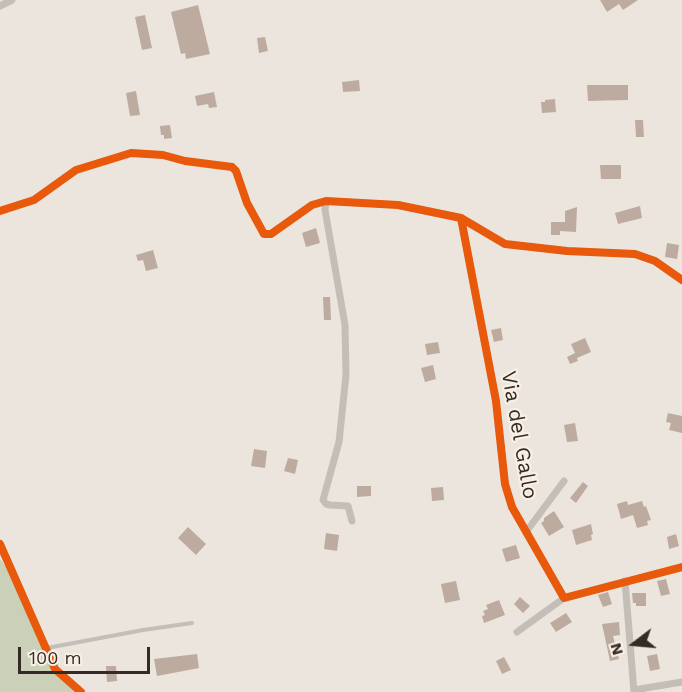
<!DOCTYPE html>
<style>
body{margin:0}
#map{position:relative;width:682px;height:692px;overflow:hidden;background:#ebe5de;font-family:"Work Sans",sans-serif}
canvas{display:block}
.north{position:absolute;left:604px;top:614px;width:60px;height:60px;-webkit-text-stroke:4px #f8f0e5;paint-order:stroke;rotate:254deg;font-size:16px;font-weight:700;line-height:24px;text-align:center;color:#342b26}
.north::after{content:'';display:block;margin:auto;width:21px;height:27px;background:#342b26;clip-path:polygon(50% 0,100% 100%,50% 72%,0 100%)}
.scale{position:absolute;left:18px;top:647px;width:132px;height:27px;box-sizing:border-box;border:3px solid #342b26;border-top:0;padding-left:8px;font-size:18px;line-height:21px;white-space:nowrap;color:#342b26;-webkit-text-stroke:4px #f8f0e5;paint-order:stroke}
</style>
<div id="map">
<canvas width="682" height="692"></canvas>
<div class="north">N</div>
<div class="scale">100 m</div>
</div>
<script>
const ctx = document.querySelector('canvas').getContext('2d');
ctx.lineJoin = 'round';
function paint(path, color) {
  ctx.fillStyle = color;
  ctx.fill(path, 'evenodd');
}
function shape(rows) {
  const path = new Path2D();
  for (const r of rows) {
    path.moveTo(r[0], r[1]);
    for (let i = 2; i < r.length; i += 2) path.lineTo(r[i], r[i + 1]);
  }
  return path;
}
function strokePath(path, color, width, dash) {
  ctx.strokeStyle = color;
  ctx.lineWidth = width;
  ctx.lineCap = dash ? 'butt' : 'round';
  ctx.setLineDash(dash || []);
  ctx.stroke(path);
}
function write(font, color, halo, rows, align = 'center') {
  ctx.font = font + ' "Work Sans",sans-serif';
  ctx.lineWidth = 4.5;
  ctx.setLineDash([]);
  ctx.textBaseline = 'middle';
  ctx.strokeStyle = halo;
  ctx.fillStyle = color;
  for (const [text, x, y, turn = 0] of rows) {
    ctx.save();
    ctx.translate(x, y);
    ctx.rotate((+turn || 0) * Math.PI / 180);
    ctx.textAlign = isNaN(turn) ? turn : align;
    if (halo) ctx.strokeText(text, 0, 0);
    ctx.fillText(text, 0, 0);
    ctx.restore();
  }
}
paint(shape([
 [0,559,7,568,47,657,75,692,0,692]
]), '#cbd0b9');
paint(shape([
 [600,0,638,0,623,10,619,4,607,12],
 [198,5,210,54,186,59,185,53,181,54,171,12],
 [145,15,152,48,142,50,135,17],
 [265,37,268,51,259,53,257,38],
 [359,80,360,91,343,92,342,82],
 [587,85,628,85,628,100,588,101],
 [136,91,140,115,130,116,126,93],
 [214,92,217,107,209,108,208,104,197,106,195,96],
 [555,99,556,112,542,113,541,102,545,102,545,100],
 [635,120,643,120,644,137,636,137],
 [170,125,172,138,164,139,164,135,161,135,160,126],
 [600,165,621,165,621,179,601,179],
 [640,206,642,218,618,224,615,213],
 [577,207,576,232,560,231,560,235,551,235,551,222,565,222,565,211],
 [316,228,320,243,306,247,302,233],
 [667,243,679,245,677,259,665,257],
 [153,250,158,268,146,271,143,260,138,261,136,255],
 [323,297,330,297,331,320,324,320],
 [501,328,503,340,494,342,491,330],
 [585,338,591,352,577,358,578,361,570,364,567,357,575,353,571,344],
 [438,342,440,353,427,355,425,344],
 [433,365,436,379,425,382,421,368],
 [668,413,682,416,682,433,669,430,671,423,666,422],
 [575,423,578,441,567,442,564,425],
 [254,449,267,451,265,468,251,466],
 [288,458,298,460,295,474,284,471],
 [583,482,588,486,576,503,570,498],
 [357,486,371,486,371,496,357,497],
 [443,487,444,500,432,501,431,488],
 [627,501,628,505,642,501,644,507,646,506,651,520,647,521,648,525,637,528,633,515,621,519,617,504],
 [554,511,564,527,549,536,541,523,544,521,544,518],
 [591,524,593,534,591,535,592,540,576,545,572,530],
 [188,527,206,544,196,555,178,538],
 [326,533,339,535,337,551,324,549],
 [676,534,679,546,669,549,667,537],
 [516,545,520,558,506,562,502,549],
 [666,579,670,594,661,596,657,581],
 [456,581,460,600,445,603,441,584],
 [608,592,612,604,603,607,598,595],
 [632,593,646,593,646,606,636,606,636,603,633,603],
 [520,597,530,606,523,613,514,604],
 [499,600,505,615,484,623,482,616,485,615,483,611,488,609,486,605],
 [566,613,572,622,556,632,550,623],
 [619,622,620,635,613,636,619,659,610,661,602,624],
 [197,654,199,668,157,676,154,659],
 [657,654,660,669,650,671,647,656],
 [504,657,511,670,502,674,496,661],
 [106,666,116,666,117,681,107,682]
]), '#beaba0');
strokePath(shape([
 [47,648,143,630,192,623]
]), '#c3beb8', 4);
strokePath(shape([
 [0,6,12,0],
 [326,201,325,210,345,325,346,375,339,442,323,500,326,504,330,505,348,506,352,521],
 [0,211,34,200,76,170,131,153,163,155,185,161,232,167,236,171,247,203,264,234,271,234,312,205,326,201,398,205,461,218,505,244,567,251,635,254,655,261,682,280],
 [461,218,496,401,505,484,512,507,564,598,682,567],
 [526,532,564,481],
 [0,544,55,669,81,692],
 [625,581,634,692],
 [517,632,564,598],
 [634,690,682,682]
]), '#c3beb8', 7);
strokePath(shape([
 [0,211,34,200,76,170,131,153,163,155,185,161,232,167,236,171,247,203,264,234,271,234,312,205,326,201,398,205,461,218,505,244,567,251,635,254,655,261,682,280],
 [461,218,496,401,505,484,512,507,564,598,682,567],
 [0,544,55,669,81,692]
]), '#e8590c', 8);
write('21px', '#342b26', '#f8f0e5', [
 ["Via del Gallo",519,435,80]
]);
</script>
